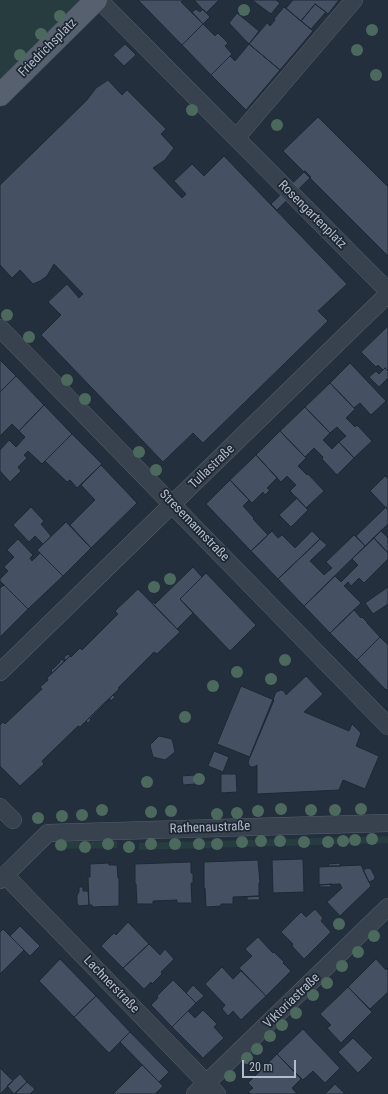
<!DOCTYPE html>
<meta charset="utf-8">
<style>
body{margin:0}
#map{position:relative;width:388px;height:1094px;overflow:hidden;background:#242f3e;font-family:"Roboto Condensed",sans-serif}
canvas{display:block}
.scale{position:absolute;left:242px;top:1060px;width:54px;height:18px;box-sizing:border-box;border:2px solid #b4bcc9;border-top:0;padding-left:5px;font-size:12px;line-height:14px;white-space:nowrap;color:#b4bcc9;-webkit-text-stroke:3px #1d2633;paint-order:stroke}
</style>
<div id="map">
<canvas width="388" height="1094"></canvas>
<div class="scale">20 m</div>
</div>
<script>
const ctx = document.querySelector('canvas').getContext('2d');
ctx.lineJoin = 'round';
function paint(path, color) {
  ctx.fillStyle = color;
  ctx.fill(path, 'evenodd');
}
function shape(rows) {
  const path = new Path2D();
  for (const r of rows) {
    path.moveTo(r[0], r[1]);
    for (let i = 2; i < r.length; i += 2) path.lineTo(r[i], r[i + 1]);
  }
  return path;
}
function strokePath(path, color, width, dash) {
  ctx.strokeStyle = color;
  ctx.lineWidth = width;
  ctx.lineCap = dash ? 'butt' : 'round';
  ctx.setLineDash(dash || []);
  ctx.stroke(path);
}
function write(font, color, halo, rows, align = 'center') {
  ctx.font = font + ' "Roboto Condensed",sans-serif';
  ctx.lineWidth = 3.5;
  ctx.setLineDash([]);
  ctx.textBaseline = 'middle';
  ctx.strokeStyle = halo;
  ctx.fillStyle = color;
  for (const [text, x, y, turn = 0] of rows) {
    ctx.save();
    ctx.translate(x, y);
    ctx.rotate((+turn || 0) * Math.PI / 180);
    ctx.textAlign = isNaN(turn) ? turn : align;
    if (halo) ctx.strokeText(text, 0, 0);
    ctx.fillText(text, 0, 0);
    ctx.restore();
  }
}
paint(shape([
 [0,0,81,0,0,80],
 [388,836,388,843,139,850,139,843],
 [117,841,117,848,62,849,62,842]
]), '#263c3f');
const building = shape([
 [138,0,183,0,181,2,203,24,182,45,138,0],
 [194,0,219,0,206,13,194,0],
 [252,0,276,0,280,3,271,14,252,0],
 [293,0,339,0,328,14,315,4,301,21,286,8,293,0],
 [315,4,326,12,311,29,301,21,315,4],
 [284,7,313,31,280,70,249,44,267,23,270,26,275,20,274,19,284,7],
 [196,9,200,12,203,9,210,17,203,24,192,12,196,9],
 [237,13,259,31,249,44,229,23,237,13],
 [203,24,215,36,218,33,228,43,225,46,232,54,211,75,182,45,203,24],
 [125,44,136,55,124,66,113,55,125,44],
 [249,44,280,70,246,110,211,75,230,56,235,61,249,44],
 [108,80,122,95,127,90,166,129,161,134,174,148,165,160,153,168,182,198,186,194,174,181,192,164,204,176,224,156,347,284,318,311,328,321,203,443,193,433,163,462,41,335,61,315,48,302,67,284,79,298,83,294,54,264,47,276,40,281,33,284,20,270,12,278,0,265,0,185,87,100,96,88,108,80],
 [318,117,388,187,388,256,283,151,318,117],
 [305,171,311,177,277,210,271,204,305,171],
 [388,326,388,371,385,368,383,370,378,365,376,367,361,352,388,326],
 [0,360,16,376,0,392,0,360],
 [350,363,386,401,371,415,360,403,354,408,330,383,350,363],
 [385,368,388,371,388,378,379,387,369,377,376,371,379,374,385,368],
 [16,376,44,405,19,431,12,424,0,436,0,392,16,376],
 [330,383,355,409,346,418,355,427,357,425,372,441,354,458,339,442,346,436,337,427,330,433,305,407,330,383],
 [44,405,72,434,42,464,28,451,24,455,27,458,18,467,21,471,10,482,0,471,0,450,9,440,16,447,25,437,19,431,44,405],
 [305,407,330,433,323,440,332,449,339,442,354,458,337,475,322,459,323,457,314,448,305,457,280,431,305,407],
 [280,431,306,458,298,466,307,475,308,474,324,491,306,508,290,491,296,485,287,476,281,482,256,455,280,431],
 [72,434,102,464,77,488,70,480,67,482,45,461,72,434],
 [256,455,277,478,267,488,270,490,265,495,263,492,252,503,230,480,256,455],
 [101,465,137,503,91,548,70,525,95,500,81,485,101,465],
 [385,476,388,479,388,510,370,491,385,476],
 [230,480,249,500,243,506,254,518,253,519,268,535,251,551,206,504,230,480],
 [297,498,308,510,291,527,279,515,297,498],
 [31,507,44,521,41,524,51,536,43,544,35,536,29,542,13,525,31,507],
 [386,507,388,510,388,524,365,546,356,536,386,507],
 [66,522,91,548,63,576,37,550,66,522],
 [272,531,278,538,282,535,295,548,312,531,320,539,278,579,251,551,272,531],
 [381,531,388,538,388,553,374,538,381,531],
 [354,535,365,546,304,606,278,579,320,539,327,545,310,561,324,575,332,568,326,562,354,535],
 [374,538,388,553,388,559,364,583,359,578,351,586,348,582,344,586,361,603,330,633,304,606,335,576,341,582,358,565,352,559,374,538],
 [18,539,33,555,30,558,32,561,40,553,63,576,28,609,0,581,0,579,8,571,4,567,14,557,7,550,18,539],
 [193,567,202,577,180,599,193,613,177,629,152,603,153,602,155,604,193,567],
 [206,573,256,625,230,651,180,599,206,573],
 [4,585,28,609,0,637,0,588,4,585],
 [388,587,388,604,373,614,365,603,388,587],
 [138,589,180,632,157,654,154,652,118,688,119,689,80,727,78,726,42,761,44,764,20,786,0,766,0,725,3,722,5,724,42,689,40,687,48,680,47,678,70,656,71,657,80,648,82,650,118,614,115,611,138,589],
 [354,610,361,618,362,617,367,622,367,623,380,637,357,660,330,633,354,610],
 [380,637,388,645,388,689,386,690,357,660,380,637],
 [68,654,70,656,52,673,51,668,53,669,60,662,60,659,65,661,64,657,68,654],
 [306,676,323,694,304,712,349,731,352,724,361,733,356,746,379,756,365,789,343,780,339,790,257,794,257,765,254,767,251,767,249,765,248,763,250,756,276,692,281,690,284,691,286,695,306,676],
 [241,686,274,700,250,757,217,744,241,686],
 [113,695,115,697,111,701,110,699,90,719,91,720,88,723,86,721,113,695],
 [159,736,172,739,175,752,165,760,153,757,150,745,159,736],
 [214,751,229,757,223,772,208,766,214,751],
 [221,774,236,774,237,792,221,793,221,774],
 [194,775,195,784,183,785,182,776,194,775],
 [303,859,304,892,273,893,272,860,303,859],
 [258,860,260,883,259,883,259,896,233,897,233,904,221,904,221,906,206,907,205,888,204,888,204,862,258,860],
 [191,862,191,873,193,873,193,883,191,883,192,903,177,903,177,900,153,901,153,904,137,904,136,884,135,884,135,864,191,862],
 [109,863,109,865,117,865,118,878,119,878,119,906,92,907,92,905,89,905,88,877,90,877,90,864,109,863],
 [340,863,340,866,328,866,329,864,340,863],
 [361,865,371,886,340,916,327,902,342,888,340,884,319,885,319,867,361,865],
 [368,868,371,869,375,877,374,880,369,882,363,870,368,868],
 [331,884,331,887,320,887,319,885,331,884],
 [79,887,83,887,83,891,88,891,89,905,79,906,77,903,77,895,79,892,79,887],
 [259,896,260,900,247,900,247,897,259,896],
 [315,909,323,918,321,921,331,932,304,959,292,946,293,944,281,932,301,912,306,917,315,909],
 [128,922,149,944,123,968,101,946,114,933,116,935,128,922],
 [20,926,40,946,30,956,10,936,20,926],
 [3,929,24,950,0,974,0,932,3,929],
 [258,937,273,953,274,952,284,962,283,963,291,971,266,996,239,968,252,956,245,949,258,937],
 [149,944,160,955,165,949,174,959,161,972,162,974,152,984,151,982,144,989,123,968,149,944],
 [60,959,96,996,74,1017,39,981,60,959],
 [376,959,386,970,388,968,388,992,370,1009,348,987,376,959],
 [222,967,233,979,241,971,266,996,241,1020,233,1011,228,1016,222,1009,225,1005,205,984,222,967],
 [173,980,196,1003,172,1027,151,1005,158,998,157,996,173,980],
 [193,985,204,996,196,1003,186,993,193,985],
 [348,987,372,1012,341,1043,327,1028,331,1025,320,1014,348,987],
 [96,996,130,1032,109,1053,74,1017,96,996],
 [203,1010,217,1024,214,1027,224,1038,203,1058,172,1027,188,1011,195,1018,203,1010],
 [303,1029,340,1068,325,1083,313,1071,303,1080,277,1054,303,1029],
 [130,1032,169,1072,159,1082,120,1042,130,1032],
 [353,1038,373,1058,358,1073,338,1052,353,1038],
 [277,1054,301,1079,292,1088,297,1094,251,1094,248,1092,253,1088,248,1083,277,1054],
 [142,1065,163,1086,155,1094,113,1094,142,1065],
 [0,1068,13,1081,0,1094,0,1068],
 [20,1074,27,1082,14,1094,7,1086,20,1074],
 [27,1082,35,1089,30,1094,15,1094,27,1082],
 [335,1084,345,1094,325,1094,335,1084]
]);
paint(building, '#455162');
strokePath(building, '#1f2835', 1);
const street = shape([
 [99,0,388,291],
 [236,138,354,0],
 [0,328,388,726],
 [0,672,388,294],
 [0,807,13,820],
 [5,875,217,1094],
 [0,880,48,833,388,823],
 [195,1094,388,907]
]);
const primary = shape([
 [0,95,96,0]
]);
strokePath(street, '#565f6c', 18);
strokePath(primary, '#414a57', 23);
strokePath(street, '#38414e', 17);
strokePath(primary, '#56606e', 22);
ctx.fillStyle = '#4b6a5d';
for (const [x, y] of [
 [244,10],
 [60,16],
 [372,30],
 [41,34],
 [357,50],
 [20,55],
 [376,75],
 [192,110],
 [277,125],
 [7,315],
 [29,337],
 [67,380],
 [85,399],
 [139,452],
 [156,470],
 [170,579],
 [154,587],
 [285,660],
 [237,672],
 [271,679],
 [213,686],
 [185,717],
 [199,779],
 [147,782],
 [281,809],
 [361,809],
 [102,810],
 [311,810],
 [335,810],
 [171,811],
 [258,811],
 [151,812],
 [237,813],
 [217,814],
 [82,815],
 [62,816],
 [38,818],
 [372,839],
 [355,840],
 [261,841],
 [280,841],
 [343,841],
 [242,842],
 [304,842],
 [328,842],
 [108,844],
 [151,844],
 [175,844],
 [199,844],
 [217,844],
 [61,845],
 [85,847],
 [129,847],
 [339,924],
 [374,936],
 [358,952],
 [342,966],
 [327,983],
 [313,995],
 [296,1013],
 [282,1025],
 [270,1036],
 [257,1049],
 [247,1058],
 [230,1076]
]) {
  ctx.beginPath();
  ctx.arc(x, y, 6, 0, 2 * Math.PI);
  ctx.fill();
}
write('13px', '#b4bcc9', '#1d2633', [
 ["Friedrichsplatz",48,48,-45],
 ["Rosengartenplatz",312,215,45],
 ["Tullastraße",212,467,-44],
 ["Stresemannstraße",194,526,46],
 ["Rathenaustraße",210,828,-2],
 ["Lachnerstraße",111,985,46],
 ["Viktoriastraße",292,1001,-44]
]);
</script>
